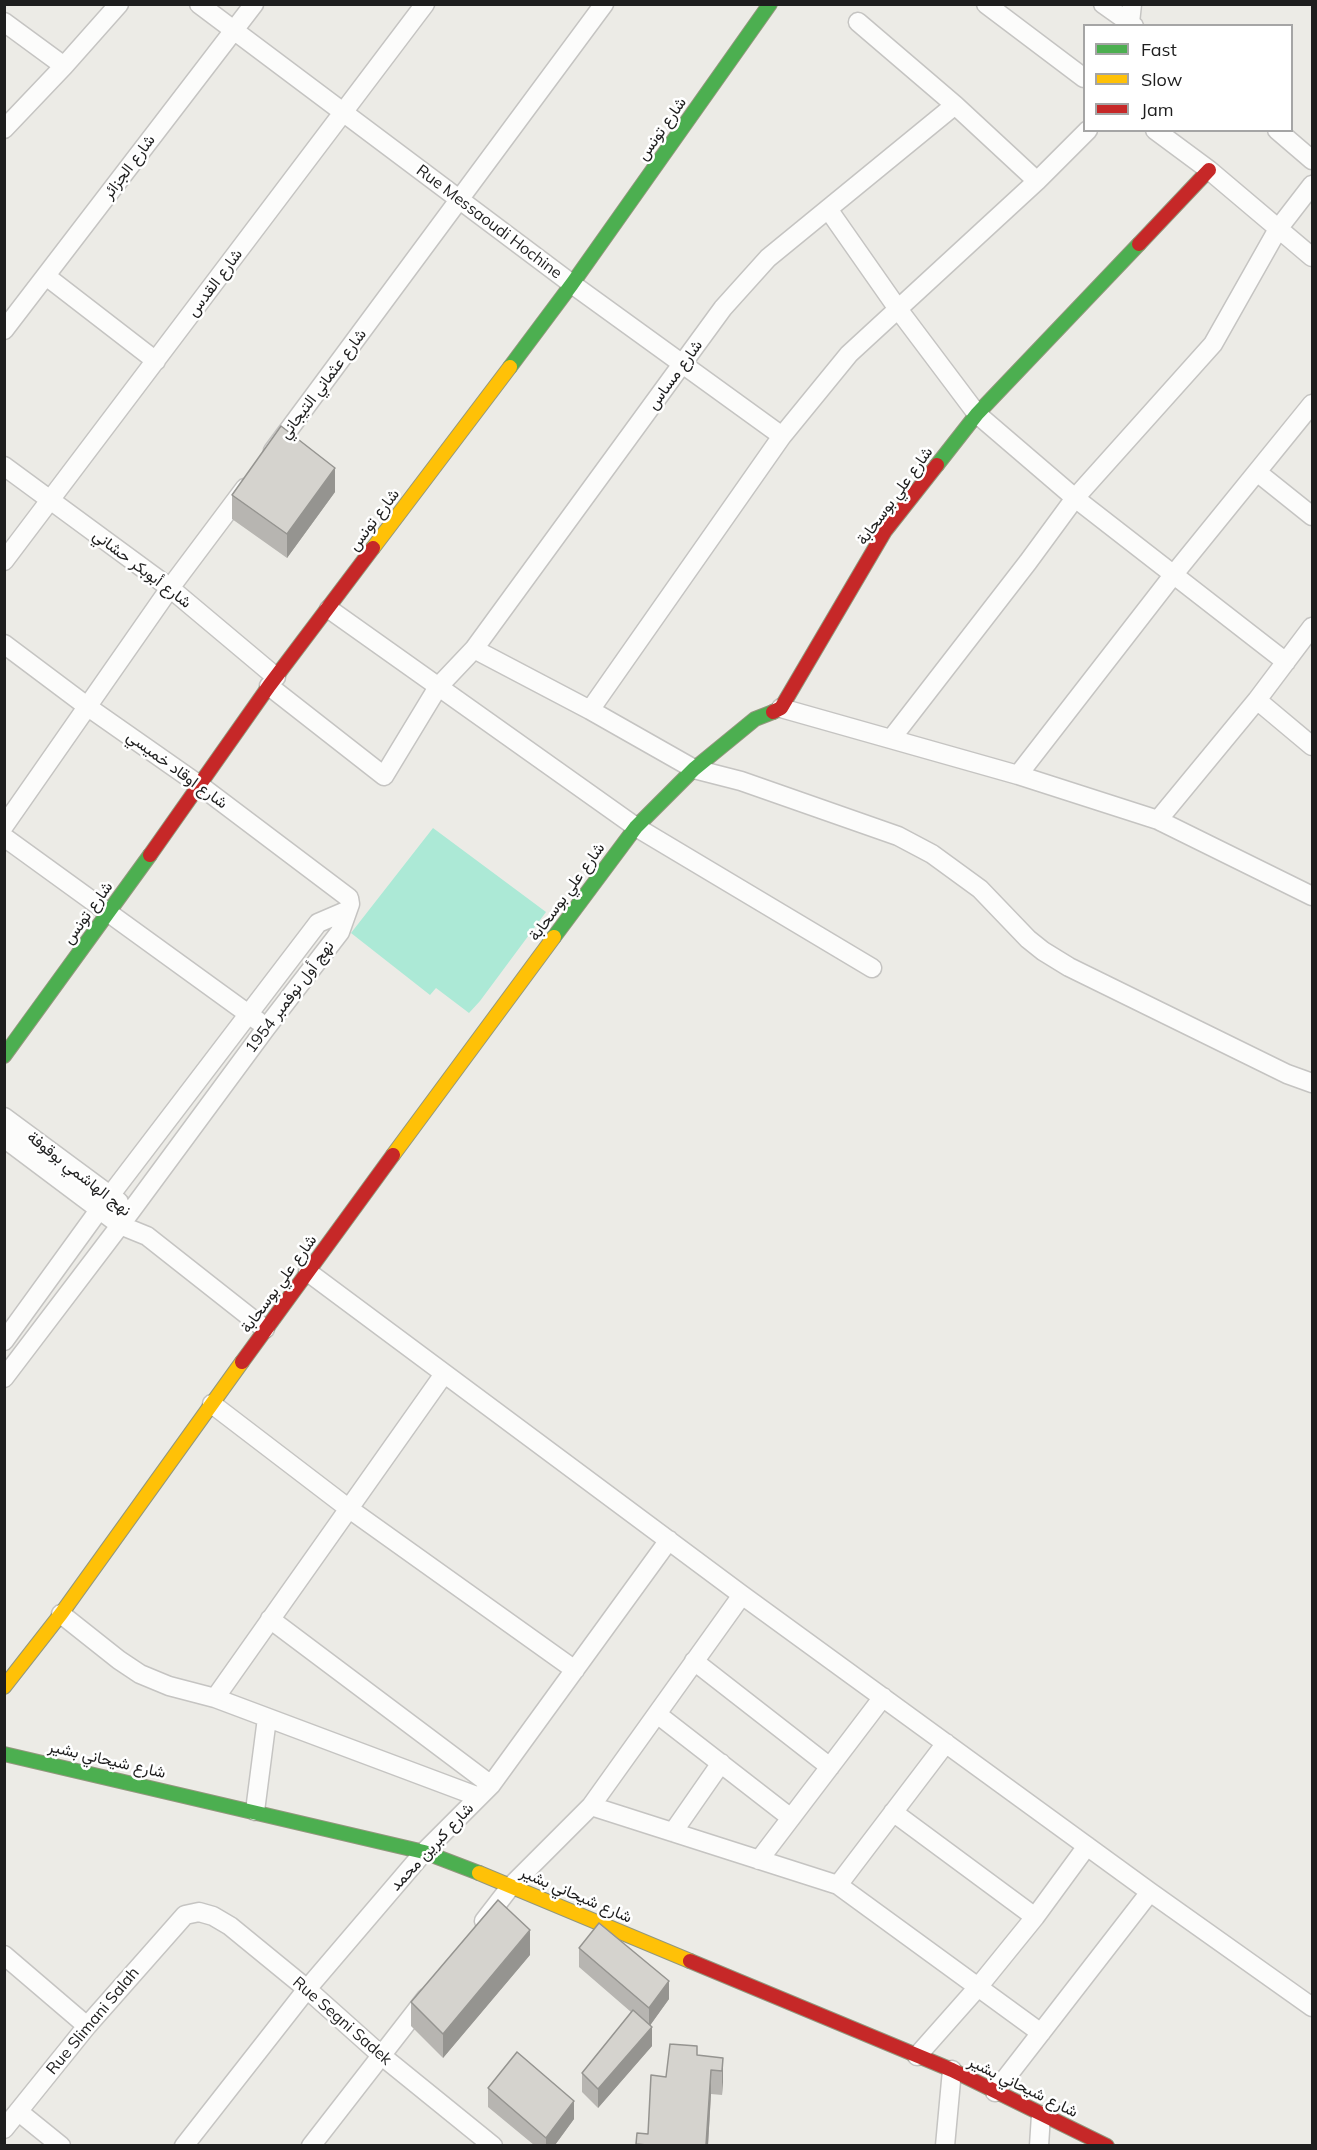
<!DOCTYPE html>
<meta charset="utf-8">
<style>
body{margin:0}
#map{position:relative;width:1317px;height:2150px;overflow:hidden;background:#ecebe6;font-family:Mulish,sans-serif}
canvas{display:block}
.frame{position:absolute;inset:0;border:6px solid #1e1e1e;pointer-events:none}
.legend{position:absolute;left:1083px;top:24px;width:210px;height:108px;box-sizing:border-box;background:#fff;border:2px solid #a5a5a5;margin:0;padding:8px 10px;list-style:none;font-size:18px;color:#1e1e1e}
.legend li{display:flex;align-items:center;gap:12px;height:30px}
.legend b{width:30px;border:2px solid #a5a5a5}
</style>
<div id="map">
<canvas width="1317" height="2150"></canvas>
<div class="frame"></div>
<ul class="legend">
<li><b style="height:8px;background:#4caf50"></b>Fast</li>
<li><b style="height:8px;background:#ffc107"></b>Slow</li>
<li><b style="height:8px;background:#c62828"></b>Jam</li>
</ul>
</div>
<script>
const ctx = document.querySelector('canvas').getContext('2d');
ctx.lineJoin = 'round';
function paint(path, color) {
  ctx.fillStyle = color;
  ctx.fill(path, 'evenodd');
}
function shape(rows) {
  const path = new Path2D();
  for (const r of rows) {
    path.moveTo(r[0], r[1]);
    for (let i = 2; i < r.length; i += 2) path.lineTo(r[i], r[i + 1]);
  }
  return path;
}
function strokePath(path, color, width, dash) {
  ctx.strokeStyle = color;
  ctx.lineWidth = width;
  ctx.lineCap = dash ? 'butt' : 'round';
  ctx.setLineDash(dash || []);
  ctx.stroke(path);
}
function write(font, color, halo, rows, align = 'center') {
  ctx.font = font + ' Mulish,Vazirmatn,sans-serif';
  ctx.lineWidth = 5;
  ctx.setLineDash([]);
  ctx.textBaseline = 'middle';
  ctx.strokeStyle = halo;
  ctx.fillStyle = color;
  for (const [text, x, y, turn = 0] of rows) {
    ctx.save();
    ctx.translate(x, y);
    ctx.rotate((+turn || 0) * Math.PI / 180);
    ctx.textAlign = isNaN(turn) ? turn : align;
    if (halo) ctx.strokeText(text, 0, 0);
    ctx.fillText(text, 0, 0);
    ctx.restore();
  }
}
paint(shape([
 [433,828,546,912,480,1001,469,1013,436,988,430,995,351,933]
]), '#ace9d6');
const street = shape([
 [199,4,572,284,782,436],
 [986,4,1084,78],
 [1103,4,1134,26],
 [4,22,64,66],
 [858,22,955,105,1037,181],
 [1130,23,1132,4],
 [4,129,64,66,119,4],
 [1155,130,1209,170,1312,257],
 [1277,130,1312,160],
 [828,209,898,309,977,414,1075,498,1286,662],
 [46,276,156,361],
 [4,330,254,4],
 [273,451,604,4],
 [4,466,170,588,276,677],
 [1257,472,1312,516],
 [4,561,425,4],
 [329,609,636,827,872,968],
 [4,644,88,707,198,784,349,898,350,904,340,932,266,1028,131,1211,4,1378],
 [474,649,590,710,694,769,741,781,898,836,932,854,980,889,1028,939,1043,951,1069,967,1287,1074,1312,1083],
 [269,686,384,776,438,687,474,649,723,308,768,258,955,105],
 [1257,700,1312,746],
 [781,708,1018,775,1158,820,1312,896],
 [590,710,782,436,849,354,1037,181,1088,130],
 [891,739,1028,562,1075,498,1213,344,1278,229,1312,185],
 [1018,775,1174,574,1312,404],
 [1158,820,1257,700,1312,627],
 [4,826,170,588,245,488],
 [4,837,258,1021],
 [4,1117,119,1202],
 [4,1138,120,1225,147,1236,265,1329],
 [308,1272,742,1595,1150,1892,1312,2007],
 [4,1341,99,1210,318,923,346,911],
 [212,1404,348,1508,575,1670],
 [61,1614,119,1660,140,1674,169,1686,215,1698,479,1797],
 [270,1619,491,1785],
 [694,1661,830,1767],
 [215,1698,444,1374],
 [657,1714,791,1818],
 [591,1806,838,1885,1041,2033],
 [255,1811,267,1718],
 [893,1812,1035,1917],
 [673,1832,721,1763],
 [759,1860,883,1697],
 [838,1885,946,1743],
 [484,1921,511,1886,591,1806,742,1595],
 [4,1955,87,2026],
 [917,2056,979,1986,1035,1917,1087,1846],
 [995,2092,1150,1892],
 [19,2112,61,2146],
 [4,2129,87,2026,185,1915,199,1912,213,1916,230,1926,307,1989,382,2056,493,2146],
 [184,2146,307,1989,424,1852,491,1785,669,1540],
 [311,2146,426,1998],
 [945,2146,952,2070],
 [1039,2146,1041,2115]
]);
const fast = shape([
 [510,367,572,284,770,4],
 [937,465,977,414,1139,244],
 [554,937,636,827,694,769,755,719,773,712],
 [4,1056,150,855],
 [4,1754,424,1852,479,1873]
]);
const slow = shape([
 [373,548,510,367],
 [393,1155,554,937],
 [4,1687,61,1614,242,1362],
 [479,1873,690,1961]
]);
const jam = shape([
 [1139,244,1209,170],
 [773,712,781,708,885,531,937,465],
 [150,855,269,686,373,548],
 [242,1362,393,1155],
 [690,1961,952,2070,1107,2146]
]);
strokePath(street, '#c5c4c2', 21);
strokePath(fast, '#92977d', 16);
strokePath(slow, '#92977d', 16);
strokePath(jam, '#92977d', 16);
strokePath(street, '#fcfcfb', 18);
strokePath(fast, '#4caf50', 14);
strokePath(slow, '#ffc107', 14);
strokePath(jam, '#c62828', 14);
paint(shape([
 [335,492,287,558,232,519,232,495],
 [579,1948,669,1999,650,2025,652,2046,598,2108,582,2092,582,2073,631,2012,579,1967],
 [530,1955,443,2058,411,2026,411,2002],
 [697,2056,723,2058,722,2095,711,2094,708,2145,636,2145,637,2133,648,2134,666,2077],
 [488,2088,574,2119,555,2145,534,2145,488,2107]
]), '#b7b5b1');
paint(shape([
 [335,468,335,492,287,558,287,534],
 [530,1930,530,1955,443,2058,443,2034],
 [669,1981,669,1999,649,2027,649,2008],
 [652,2027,652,2046,598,2108,598,2089],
 [723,2058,723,2082,722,2095,722,2071],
 [711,2070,711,2094,708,2145,706,2145],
 [574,2101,574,2119,555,2145,546,2145,546,2138]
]), '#959490');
const building = shape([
 [281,426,335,468,287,534,232,495,281,426],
 [498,1900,530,1930,443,2034,411,2002,498,1900],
 [599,1923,669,1981,649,2008,579,1948,599,1923],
 [633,2010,652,2027,598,2089,582,2073,633,2010],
 [670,2044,697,2046,697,2055,723,2058,722,2071,711,2070,706,2145,647,2145,636,2144,637,2133,648,2134,651,2075,666,2077,670,2044],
 [517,2052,574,2101,546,2138,488,2088,517,2052]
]);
paint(building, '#d5d3ce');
strokePath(building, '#959490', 1.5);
write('16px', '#1e1e1e', '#fff', [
 ["شارع تونس",662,129,-55],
 ["شارع الجزائر",129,167,-53],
 ["Rue Messaoudi Hochine",489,222,37],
 ["شارع القدس",215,283,-53],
 ["شارع مساس",675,375,-54],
 ["شارع عثماني التيجاني",323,384,-53],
 ["شارع علي بوسحابة",895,496,-54],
 ["شارع تونس",374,520,-53],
 ["شارع أبوبكر حشاني",142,569,37],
 ["شارع اوقاد خميسي",177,770,36],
 ["شارع علي بوسحابة",567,892,-54],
 ["شارع تونس",88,913,-54],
 ["نهج أول نوفمبر 1954",290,997,-53],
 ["نهج الهاشمي بوقوفة",79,1174,38],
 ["شارع علي بوسحابة",279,1284,-54],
 ["شارع شيحاني بشير",107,1760,13],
 ["شارع كبرين محمد",432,1847,-47],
 ["شارع شيحاني بشير",576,1895,23],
 ["Rue Slimani Salah",93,2021,-50],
 ["Rue Segni Sadek",342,2021,41],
 ["شارع شيحاني بشير",1023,2087,26]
]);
</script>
